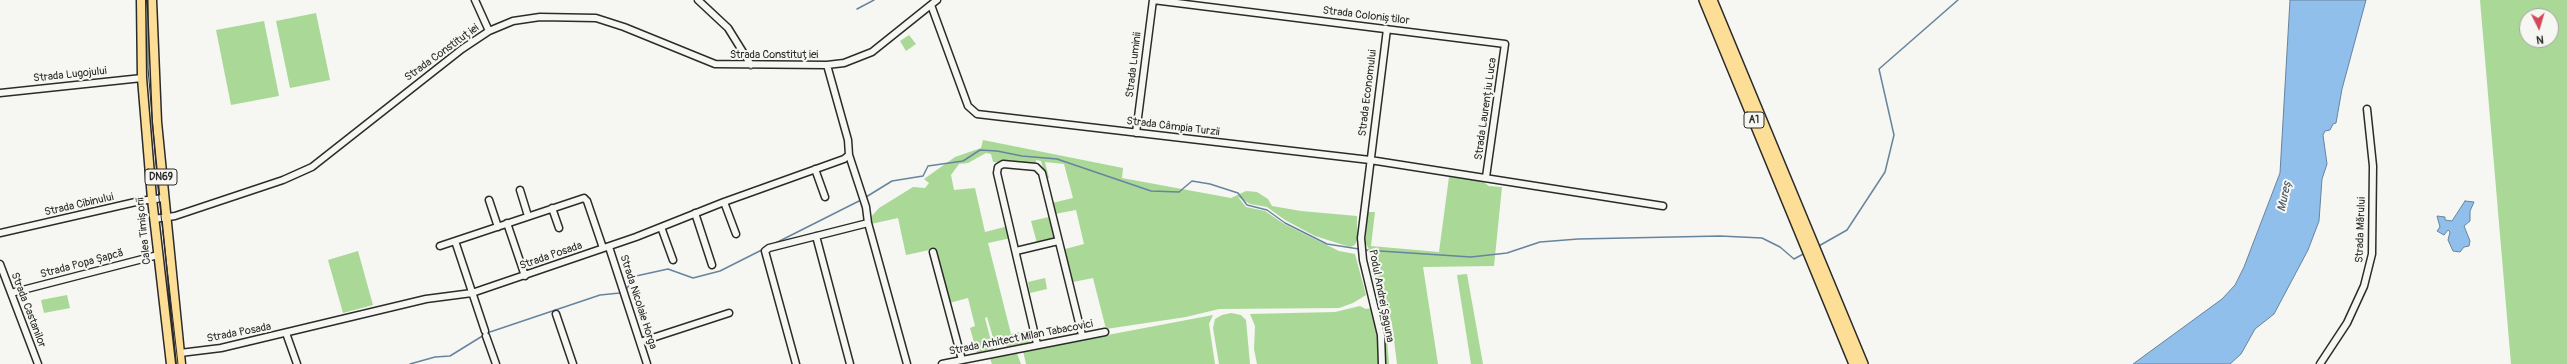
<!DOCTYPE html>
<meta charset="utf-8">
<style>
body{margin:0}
#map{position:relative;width:2567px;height:364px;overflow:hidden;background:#f6f6f2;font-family:Pangolin,sans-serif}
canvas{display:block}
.north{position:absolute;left:2519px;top:8px;width:40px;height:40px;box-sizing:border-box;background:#f6f6f2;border:1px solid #a5a5a2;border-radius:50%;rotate:175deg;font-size:11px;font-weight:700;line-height:16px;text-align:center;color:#2b2b2b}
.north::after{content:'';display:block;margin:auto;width:14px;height:18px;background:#d1495b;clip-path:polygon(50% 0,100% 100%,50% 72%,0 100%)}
</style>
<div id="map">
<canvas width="2567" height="364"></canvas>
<div class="north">N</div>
</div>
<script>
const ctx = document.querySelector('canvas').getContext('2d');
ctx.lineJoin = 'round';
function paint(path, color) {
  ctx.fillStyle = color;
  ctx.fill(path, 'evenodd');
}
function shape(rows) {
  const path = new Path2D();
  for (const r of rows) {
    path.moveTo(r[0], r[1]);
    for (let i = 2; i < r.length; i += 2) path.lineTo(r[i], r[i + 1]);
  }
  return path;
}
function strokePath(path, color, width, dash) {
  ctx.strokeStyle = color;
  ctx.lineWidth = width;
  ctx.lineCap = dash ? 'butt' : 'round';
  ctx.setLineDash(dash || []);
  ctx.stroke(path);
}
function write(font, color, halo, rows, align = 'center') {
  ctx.font = font + ' Pangolin,sans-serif';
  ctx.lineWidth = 4;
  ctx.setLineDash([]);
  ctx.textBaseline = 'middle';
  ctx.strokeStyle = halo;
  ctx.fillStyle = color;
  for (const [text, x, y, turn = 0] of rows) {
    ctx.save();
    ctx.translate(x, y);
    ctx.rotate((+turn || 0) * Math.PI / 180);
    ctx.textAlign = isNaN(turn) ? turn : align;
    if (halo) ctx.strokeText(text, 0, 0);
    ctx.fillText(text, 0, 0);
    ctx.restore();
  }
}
paint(shape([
 [2480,0,2567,0,2567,364,2511,364],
 [2527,16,2551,16,2551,40,2527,40],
 [316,13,330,80,290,88,276,21],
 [264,21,279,96,231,105,216,30],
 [909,35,916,44,906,51,900,41],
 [983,140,1123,168,1122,178,1231,198,1246,191,1257,192,1268,199,1272,206,1301,211,1357,216,1357,240,1355,245,1350,247,1315,236,1285,220,1267,207,1250,204,1238,197,1246,207,1265,211,1284,224,1339,251,1355,254,1366,295,1353,303,1339,308,1219,309,1186,317,1106,329,1093,278,1073,282,1065,249,1084,244,1076,210,1055,214,1052,203,1073,198,1064,164,1045,162,1049,178,1046,179,1041,161,1036,160,1036,165,993,162,991,154,986,153,968,163,959,164,951,175,954,190,975,188,985,232,1008,226,1011,238,988,243,1011,334,1030,330,1033,339,1028,343,1007,347,1005,342,998,344,998,341,994,341,987,317,985,318,993,349,977,353,970,328,975,326,968,298,949,303,934,249,906,255,898,218,871,224,870,218,879,208,913,187,925,188,929,183,924,179,955,157,981,148],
 [1449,177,1482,181,1489,186,1502,187,1494,266,1423,267,1438,364,1397,364,1392,324,1385,300,1378,297,1370,261,1370,251,1365,242,1368,212,1375,212,1371,246,1439,252],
 [1049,217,1054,239,1037,243,1031,221],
 [358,251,373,305,343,313,328,260],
 [1467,274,1483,364,1471,364,1457,275],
 [1045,278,1047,289,1030,293,1028,282],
 [67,295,70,308,44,313,41,300],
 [1360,306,1366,309,1381,306,1386,326,1389,364,1257,364,1254,349,1255,326,1250,314,1335,312],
 [1231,313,1241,315,1246,320,1250,364,1219,364,1213,328,1215,319,1222,315],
 [1213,315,1209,324,1215,364,1026,364,1023,351],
 [1016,351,1021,364,992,364,989,356]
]), '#aad897');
const water = shape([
 [2290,0,2366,0,2342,89,2336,123,2333,124,2330,130,2325,131,2323,135,2327,164,2322,179,2319,221,2308,250,2274,314,2255,329,2241,354,2230,364,2133,364,2222,299,2235,285,2244,267,2280,173,2290,0],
 [2465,201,2474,202,2470,211,2470,221,2464,226,2470,241,2469,246,2464,247,2460,252,2453,251,2448,240,2450,232,2448,230,2444,235,2437,231,2440,227,2437,216,2445,217,2445,220,2452,221,2465,201]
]);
paint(water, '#8fbfea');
strokePath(water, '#67849e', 1);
strokePath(shape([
 [857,9,874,0],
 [866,197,892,181,923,176,928,166,963,161,980,150,997,151,1022,156,1057,159,1151,191,1179,192,1192,181,1210,184,1238,193,1247,205,1267,210,1285,223,1327,244,1359,249],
 [1817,247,1847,230,1885,172,1894,135,1879,69,1958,0],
 [1365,250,1471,257,1507,253,1540,242,1578,239,1720,236,1762,238,1780,247,1794,259,1805,253],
 [627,288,636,276,668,269,693,278,720,271,859,201],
 [487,333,600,295,620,293],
 [410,364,435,357,450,356,484,335]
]), '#67849e', 1.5);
const minor = shape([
 [475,0,489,31],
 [698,0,728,28,751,65],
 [1153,0,1505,44,1486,177],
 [931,5,968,106,977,114,1370,160,1663,206],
 [827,65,848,140,849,155],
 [0,93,142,78],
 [1136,133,1153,0],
 [849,155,866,207,868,223,907,364],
 [815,169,825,197],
 [520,190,528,216],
 [489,200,498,227],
 [724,202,736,234],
 [552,208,559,228],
 [695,213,712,265],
 [154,219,175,216,283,180,312,167,462,49,489,31,513,21,540,17,596,18,624,27,715,64,827,65,844,63,872,52,937,0],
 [507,223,525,276],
 [661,227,673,260],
 [0,233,140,201,163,198],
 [816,236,850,364],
 [455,241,485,331],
 [440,246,584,198,587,201,603,248],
 [609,247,647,364],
 [1016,251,1058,241],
 [933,252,962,360],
 [0,264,38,364],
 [11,293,158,255],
 [556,314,573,364],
 [286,333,297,364],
 [486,336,496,364],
 [640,342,729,313],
 [1037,344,997,173,998,167,1003,164,1036,167,1042,173,1082,335],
 [180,353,221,348,426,299,472,293,636,237,724,202,844,159,849,155],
 [796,364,765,251,769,248,868,223],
 [942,364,1105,332],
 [1382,364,1381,335,1363,260,1361,238,1387,29],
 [2320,364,2347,323,2364,286,2372,254,2373,166,2367,109]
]);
const major = shape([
 [141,0,142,78,152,199,171,364],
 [152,0,157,122,181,364]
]);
const highway = shape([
 [1704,0,1854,364],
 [1712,0,1863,364]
]);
strokePath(minor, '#2b2b2b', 9);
strokePath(major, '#2b2b2b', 11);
strokePath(highway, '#2b2b2b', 12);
strokePath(minor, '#f6f6f2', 6);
strokePath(major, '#fdde96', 8);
strokePath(highway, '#fdde96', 9);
strokePath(shape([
 [148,0,148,68,158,189,178,364]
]), '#2b2b2b', 1);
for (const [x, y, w] of [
 [1754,120,20],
 [161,177,32]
]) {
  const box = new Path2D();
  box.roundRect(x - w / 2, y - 8, w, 16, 3);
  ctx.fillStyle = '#f6f6f2';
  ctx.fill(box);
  strokePath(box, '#2b2b2b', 1);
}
write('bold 10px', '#2b2b2b', null, [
 ["A1",1754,120],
 ["DN69",161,177]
]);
write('11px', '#2b2b2b', '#f6f6f2', [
 ["Strada Coloniștilor",1366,16,7],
 ["Strada Constituției",442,53,-36],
 ["Strada Constituției",774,55],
 ["Strada Luminii",1134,65,-83],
 ["Strada Lugojului",70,75,-6],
 ["Strada Economului",1368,93,-83],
 ["Strada Laurențiu Luca",1486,109,-82],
 ["Strada Câmpia Turzii",1173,127,7],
 ["Strada Cibinului",79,205,-13],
 ["Strada Mărului",2361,230,-88],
 ["Calea Timișorii",144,231,-96],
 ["Strada Posada",551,256,-19],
 ["Strada Popa Șapcă",82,264,-15],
 ["Podul Andrei Șaguna",1381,296,79],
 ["Strada Nicolaie Horga",638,302,72],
 ["Strada Castanilor",28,310,69],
 ["Strada Posada",239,333,-11],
 ["Strada Arhitect Milan Tabacovici",1021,338,-11]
]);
write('italic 12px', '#495764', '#f6f6f2', [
 ["Mureș",2285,196,-78]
]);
</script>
